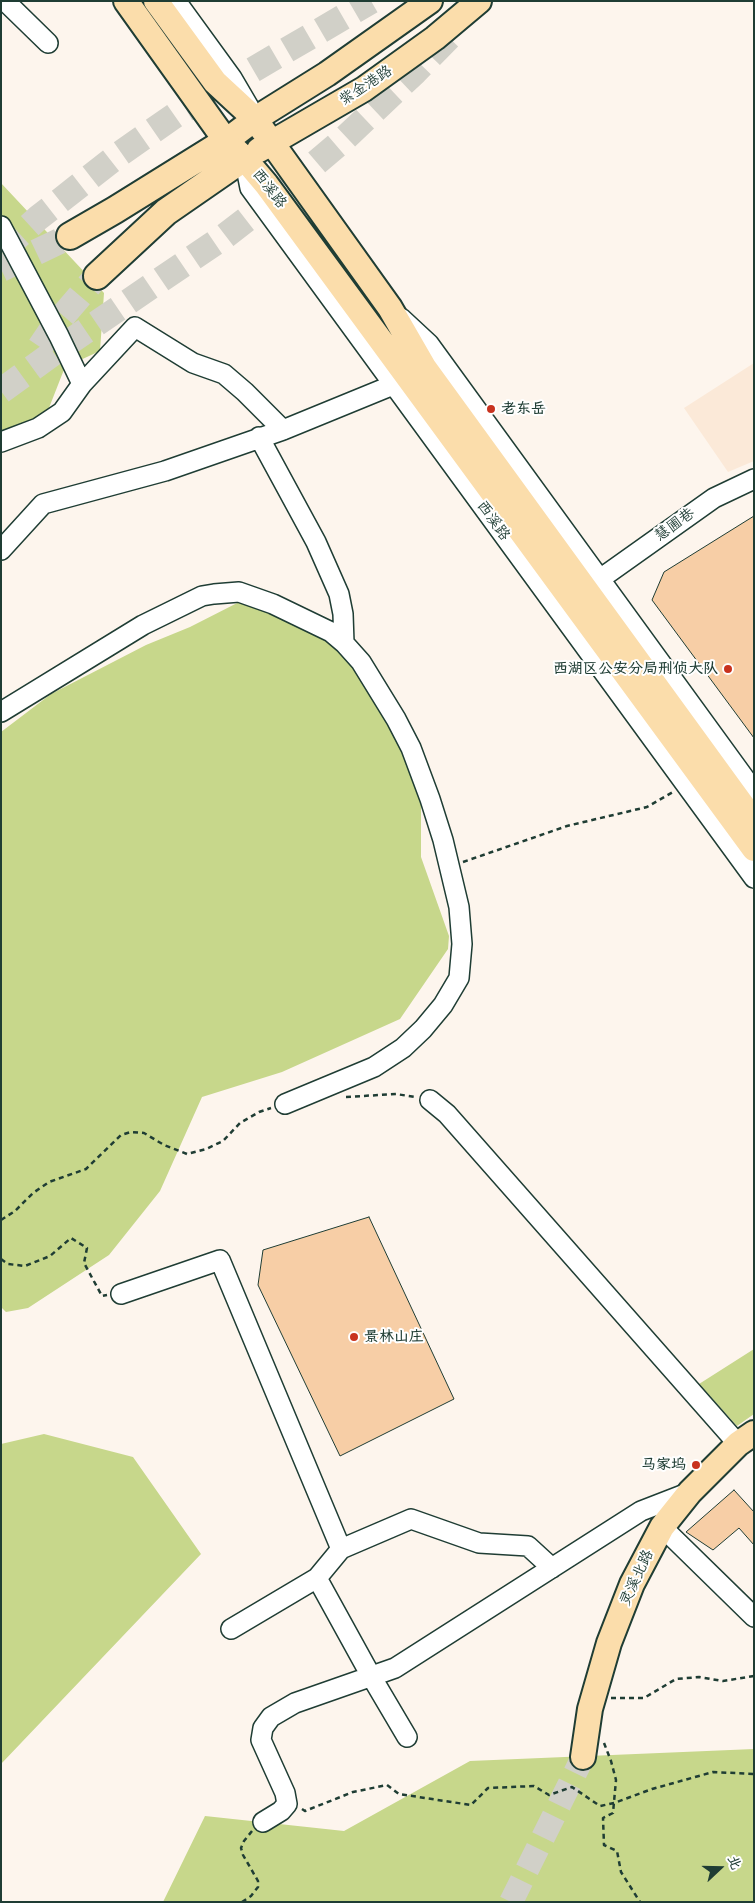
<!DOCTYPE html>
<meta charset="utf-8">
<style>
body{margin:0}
#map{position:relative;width:755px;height:1903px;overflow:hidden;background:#fdf5ed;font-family:"Balsamiq Sans","LXGW WenKai TC",sans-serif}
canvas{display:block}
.frame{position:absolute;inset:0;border:2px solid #1f3d34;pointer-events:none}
.north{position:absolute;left:695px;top:1843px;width:50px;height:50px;-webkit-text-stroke:4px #fff;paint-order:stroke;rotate:69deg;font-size:14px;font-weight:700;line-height:20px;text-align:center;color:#1f3d34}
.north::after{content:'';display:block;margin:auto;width:18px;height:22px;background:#1f3d34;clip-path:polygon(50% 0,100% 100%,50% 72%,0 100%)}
</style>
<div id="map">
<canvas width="755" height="1903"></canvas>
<div class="frame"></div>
<div class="north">北</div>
</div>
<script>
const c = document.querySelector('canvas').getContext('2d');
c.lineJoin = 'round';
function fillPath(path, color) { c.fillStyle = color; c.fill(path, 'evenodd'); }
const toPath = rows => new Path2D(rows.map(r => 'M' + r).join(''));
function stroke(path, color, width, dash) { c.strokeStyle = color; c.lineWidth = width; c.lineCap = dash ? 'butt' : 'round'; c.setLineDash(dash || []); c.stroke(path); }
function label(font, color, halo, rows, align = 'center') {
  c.font = font + ' "Balsamiq Sans","LXGW WenKai TC",sans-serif'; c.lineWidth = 4; c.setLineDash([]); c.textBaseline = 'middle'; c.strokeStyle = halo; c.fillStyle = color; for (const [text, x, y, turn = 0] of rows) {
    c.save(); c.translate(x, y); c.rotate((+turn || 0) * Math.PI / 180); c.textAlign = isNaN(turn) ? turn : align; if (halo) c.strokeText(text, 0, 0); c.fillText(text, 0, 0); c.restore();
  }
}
const built = toPath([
 [754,363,754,461,728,472,684,408]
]);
const green = toPath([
 [1,183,104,293,100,351,65,367,47,413,1,433],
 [247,598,328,638,353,668,394,726,421,789,421,857,449,936,448,949,400,1019,282,1072,202,1097,160,1191,109,1255,28,1308,6,1312,1,1307,1,732,51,694,146,645,190,627],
 [754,1349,754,1414,737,1426,699,1384],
 [44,1434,133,1457,201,1554,1,1764,1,1444],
 [754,1749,754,1902,163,1902,205,1816,344,1831,470,1761]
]);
const building = toPath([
 [754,516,754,738,652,600,664,572,754,516],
 [369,1217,454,1399,340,1456,258,1285,263,1250,369,1217],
 [734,1490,754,1512,754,1545,739,1528,713,1550,686,1532,734,1490]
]);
const majorTunnel = toPath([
 [511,1902,583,1757]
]);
const highwayTunnel = toPath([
 [1,252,38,218,121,153,177,114,371,1],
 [1,269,70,236],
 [40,347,55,325,97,276],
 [1,391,56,351,225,236,287,188,344,139,415,72,457,29]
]);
const path = toPath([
 [463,862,567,826,647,807,673,792],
 [346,1097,396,1094,415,1097],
 [1,1220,15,1211,33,1193,49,1182,86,1169,121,1135,131,1132,144,1133,164,1145,187,1154,206,1149,223,1141,240,1123,259,1112,271,1108],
 [1,1259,8,1264,25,1266,50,1256,71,1238,87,1248,84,1263,102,1296,107,1295],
 [611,1698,644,1698,676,1679,699,1677,723,1681,754,1676],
 [604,1743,611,1761,616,1780,613,1813,603,1818,604,1845,617,1851,621,1872,640,1902],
 [302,1809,305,1811,353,1792,387,1785,399,1794,471,1805,488,1788,534,1786,549,1795,572,1787,600,1806,614,1803,652,1789,713,1772,754,1774],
 [242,1902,251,1896,258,1887,258,1881,243,1855,241,1848,244,1841,252,1831]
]);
const minor = toPath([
 [5,1,48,43],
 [176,1,232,78,249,107],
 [244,158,250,188,754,878],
 [1,226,59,336,82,384],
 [401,318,429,344,754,791],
 [259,437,316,542,339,594,343,614,344,643],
 [1,442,38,428,62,412,82,384,135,327,193,363,224,374,245,392,283,430],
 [1,550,43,504,165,471,283,430,393,385],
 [600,579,714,498,754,479],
 [1,712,143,625,202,596,214,594,239,592,273,604,331,632,344,643,361,662,396,719,411,748,430,799,443,840,459,907,462,944,459,978,443,1005,423,1029,403,1048,374,1067,285,1104],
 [430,1100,447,1114,738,1444],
 [121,1294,220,1260,341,1549,317,1578,371,1676,407,1737],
 [662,1527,754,1617],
 [341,1549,411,1519,479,1543,528,1546,552,1568],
 [231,1629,317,1578],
 [263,1822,281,1811,287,1804,285,1793,261,1740,263,1728,271,1717,295,1703,395,1668,641,1511,690,1492]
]);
const major = toPath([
 [126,1,226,141,244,158,266,184,754,849],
 [156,1,215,82,255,119,272,143,390,308,424,367,754,821],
 [226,141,255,119,327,74,430,1],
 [259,150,364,89,435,38,479,1],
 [583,1757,590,1709,609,1643,632,1584,662,1527,690,1492,738,1444,754,1433]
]);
const highway = toPath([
 [70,236,115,210,226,141],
 [97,276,166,212,244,158]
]);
const markers = [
 [491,409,5,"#c8321e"],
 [728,669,5,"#c8321e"],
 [354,1337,5,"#c8321e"],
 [696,1465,5,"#c8321e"]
];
const streetNames = [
 ["紫金港路",366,86,-33],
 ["西溪路",269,189,52],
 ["西溪路",493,521,54],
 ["慧圃巷",675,525,-36],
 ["灵溪北路",637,1578,-65]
];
const poiNames = [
 ["老东岳",501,409],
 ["西湖区公安分局刑侦大队",718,669,"right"],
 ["景林山庄",364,1337],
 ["马家坞",686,1465,"right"]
];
fillPath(built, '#fbe9d8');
fillPath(green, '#c7d78b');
fillPath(building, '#f7cea6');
stroke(building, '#1f3d34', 1);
stroke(majorTunnel, '#d1d0c8', 24, [24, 12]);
stroke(highwayTunnel, '#d1d0c8', 26, [26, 13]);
stroke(minor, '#1f3d34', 22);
stroke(major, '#1f3d34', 28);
stroke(highway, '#1f3d34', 30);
stroke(path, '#1f3d34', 2.5, [5, 4]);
stroke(minor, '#fff', 19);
stroke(major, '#fbddab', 24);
stroke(highway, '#fbddab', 26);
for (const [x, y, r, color] of markers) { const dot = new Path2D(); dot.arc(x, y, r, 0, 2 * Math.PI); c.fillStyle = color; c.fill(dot); stroke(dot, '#fff', 2); }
label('15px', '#1f3d34', '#fff', streetNames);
label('bold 15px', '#1f3d34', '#fff', poiNames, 'left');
</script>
